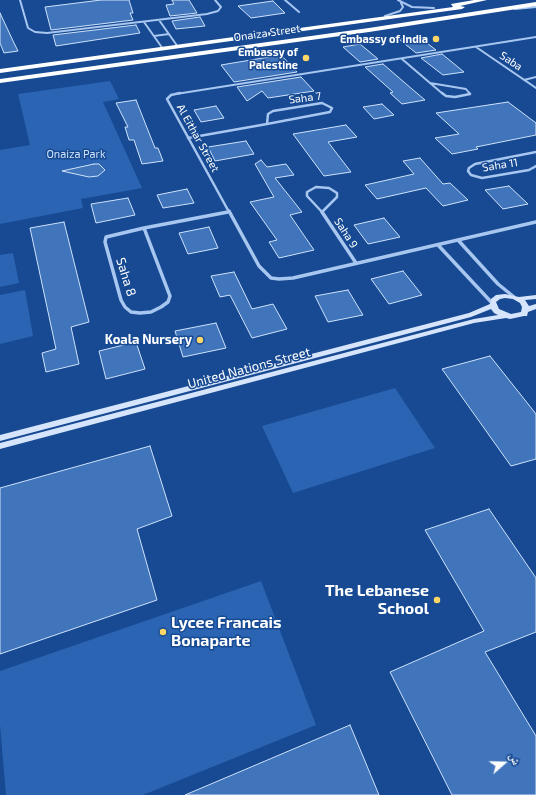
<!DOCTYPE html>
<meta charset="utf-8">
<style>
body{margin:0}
#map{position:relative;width:536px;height:795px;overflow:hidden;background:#174a93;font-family:"Exo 2","Noto Naskh Arabic",sans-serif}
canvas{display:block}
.north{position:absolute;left:484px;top:743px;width:40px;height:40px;-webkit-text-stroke:3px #174a93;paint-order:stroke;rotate:70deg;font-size:11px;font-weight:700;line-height:16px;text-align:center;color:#fff}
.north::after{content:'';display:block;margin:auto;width:14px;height:18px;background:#fff;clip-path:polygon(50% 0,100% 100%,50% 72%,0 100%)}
</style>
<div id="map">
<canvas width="536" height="795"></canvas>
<div class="north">ش</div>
</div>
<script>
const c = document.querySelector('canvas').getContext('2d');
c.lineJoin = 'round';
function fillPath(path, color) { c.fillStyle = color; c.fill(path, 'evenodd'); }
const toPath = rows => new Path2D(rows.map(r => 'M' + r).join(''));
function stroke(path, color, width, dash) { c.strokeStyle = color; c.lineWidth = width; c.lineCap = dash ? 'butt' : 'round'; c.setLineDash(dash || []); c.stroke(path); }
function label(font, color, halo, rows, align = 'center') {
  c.font = font + ' "Exo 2",sans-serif'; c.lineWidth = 3; c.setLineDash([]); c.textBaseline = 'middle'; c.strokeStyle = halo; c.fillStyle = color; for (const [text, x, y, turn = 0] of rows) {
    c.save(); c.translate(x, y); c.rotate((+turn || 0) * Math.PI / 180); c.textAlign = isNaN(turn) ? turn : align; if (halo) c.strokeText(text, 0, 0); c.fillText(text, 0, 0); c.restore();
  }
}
const green = toPath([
 [110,81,119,99,103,102,142,188,81,199,83,208,0,224,0,150,30,145,18,94],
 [13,253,19,283,0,287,0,255],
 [25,290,33,336,0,344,0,295],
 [395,388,435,448,293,493,262,426],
 [261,581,316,725,143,795,6,795,0,725,0,671]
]);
const building = toPath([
 [101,0,129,0,133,13,130,13,133,20,51,30,45,7,101,0],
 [172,0,189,0,197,13,170,16,166,5,174,4,172,0],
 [273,1,285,13,251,18,238,6,273,1],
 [0,13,14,43,18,51,4,53,0,43,0,13],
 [200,17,205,26,176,29,172,21,200,17],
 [136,25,140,33,56,46,53,35,136,25],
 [419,37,436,50,416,53,399,39,419,37],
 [360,44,378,59,360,62,343,47,360,44],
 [442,54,464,72,443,75,421,58,442,54],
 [281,55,297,72,234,82,221,65,281,55],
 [383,64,412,89,425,100,402,104,390,93,393,92,365,67,383,64],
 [301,77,314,91,268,98,262,91,247,101,237,87,301,77],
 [136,100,155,148,158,148,163,161,142,164,134,140,129,140,125,127,128,127,116,103,136,100],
 [508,102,536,123,536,135,476,147,478,149,452,154,435,138,459,134,436,113,508,102],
 [382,104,394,115,374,119,363,107,382,104],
 [216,106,224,118,201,122,194,110,216,106],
 [346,125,357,137,328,142,351,172,324,176,293,134,346,125],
 [246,141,254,154,215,161,208,147,246,141],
 [420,158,443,184,450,183,468,200,443,206,426,188,377,199,365,185,414,174,403,161,420,158],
 [261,160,267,167,286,164,294,175,275,178,302,212,290,215,314,250,279,258,269,242,277,240,250,202,274,197,255,164,261,160],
 [94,164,99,164,105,170,98,176,89,177,62,171,94,164],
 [509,186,528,204,503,209,485,190,509,186],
 [187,189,194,203,163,208,157,195,187,189],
 [128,198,135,215,96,223,91,204,128,198],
 [384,218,400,237,368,244,354,225,384,218],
 [64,222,89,322,71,327,79,364,46,372,42,353,56,349,30,228,64,222],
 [209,227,218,248,188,254,179,233,209,227],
 [403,271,422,295,389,304,371,279,403,271],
 [234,272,252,309,273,304,287,329,252,338,230,295,220,297,211,276,234,272],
 [348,290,363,315,328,322,315,296,348,290],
 [216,323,226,348,183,357,175,331,216,323],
 [136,342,145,369,106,379,99,351,136,342],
 [490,356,536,414,536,459,511,466,442,369,490,356],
 [150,446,172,516,137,529,157,600,0,654,0,488,150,446],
 [489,509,536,578,536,632,485,652,536,736,536,795,452,795,390,672,484,631,425,530,489,509],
 [350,725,379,795,185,795,350,725]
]);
const streetFar2 = toPath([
 [20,0,28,28,35,32,47,33,207,14,218,11,221,7,215,0],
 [285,0,299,12],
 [398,0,412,7,434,8],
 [515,9,536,7],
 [385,16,400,11,403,7,401,3],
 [159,20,178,47],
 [144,22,163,49],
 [154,36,169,34],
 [476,47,536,88],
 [402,59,430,83],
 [524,80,536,77],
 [430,83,466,89,470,94],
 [430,83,443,94],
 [176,94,536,37]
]);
const streetFar1 = toPath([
 [180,93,171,95,167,99,229,212],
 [442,93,446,96,455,97,470,94,469,93],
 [322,103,332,108,330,112,267,124,268,114,273,111,322,103],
 [188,138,267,124],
 [536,152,475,164,469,168,468,171,471,175,482,178,529,170,536,166],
 [316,187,329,188,337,193,337,197,322,212,307,196,307,192,316,187]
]);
const street = toPath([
 [229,211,259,266,271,278,279,279,293,278,536,222],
 [322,212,356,263],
 [144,228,170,296,168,302,161,307,151,312,140,313,131,312,125,307,121,300,105,242,106,237,144,228],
 [144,228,228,212],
 [458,240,498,284,514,297],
 [438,245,493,304]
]);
const secondary = toPath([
 [505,294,519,297,536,295,536,299,525,300,529,306,536,304,536,309,528,312,527,316,524,316,510,319,506,318,474,323,0,449,0,443,474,319,498,315,494,313,491,309,471,317,0,441,0,435,469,313,490,304,491,299,496,295,505,294],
 [505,298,513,299,520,303,522,307,521,312,511,314,499,309,496,302,500,299,505,298]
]);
const highway = toPath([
 [474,0,487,0,460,6,465,7,462,9,0,73,0,69,453,7,451,4,474,0],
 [536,2,536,6,369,32,0,83,0,79,369,28,536,2]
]);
const markers = [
 [436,39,4,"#ffd767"],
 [306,58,4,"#ffd767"],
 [200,340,4,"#ffd767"],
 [437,600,4,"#ffd767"],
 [163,632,4,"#ffd767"]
];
const farStreetnames = [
 ["Onaiza Street",267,33,-8],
 ["Saba",511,61,34],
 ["Saha 7",305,98,-7],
 ["Al Eithar Street",198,138,61],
 ["Saha 11",500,165,-9],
 ["Saha 9",346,233,57]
];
const farPoinames = [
 ["Embassy of India",428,39],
 ["Embassy of",298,52],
 ["Palestine",298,65]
];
const farParknames = [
 ["Onaiza Park",76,154]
];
const streetNames = [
 ["Saha 8",126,277,73],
 ["United Nations Street",249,368,-15]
];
const poiNames = [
 ["Koala Nursery",192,340]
];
const nearPoinames = [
 ["The Lebanese",429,591],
 ["School",429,609],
 ["Lycee Francais",171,623,"left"],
 ["Bonaparte",171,641,"left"]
];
fillPath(green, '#2a64b2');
fillPath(building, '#4074bb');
stroke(building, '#cee2fb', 1);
stroke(streetFar2, '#a7c6f0', 2);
stroke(streetFar1, '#a7c6f0', 2.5);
stroke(street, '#a7c6f0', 3.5);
fillPath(secondary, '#d6e5fb');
fillPath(highway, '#fff');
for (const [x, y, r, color] of markers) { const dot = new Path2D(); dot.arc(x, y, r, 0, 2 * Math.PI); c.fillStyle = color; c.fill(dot); stroke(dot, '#174a93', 1.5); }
label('11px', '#fff', '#174a93', farStreetnames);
label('bold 11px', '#fff', '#174a93', farPoinames, 'right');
label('11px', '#cee2fb', '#174a93', farParknames);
label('13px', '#fff', '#174a93', streetNames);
label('bold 13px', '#fff', '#174a93', poiNames, 'right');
label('bold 16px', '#fff', '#174a93', nearPoinames, 'right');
</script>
